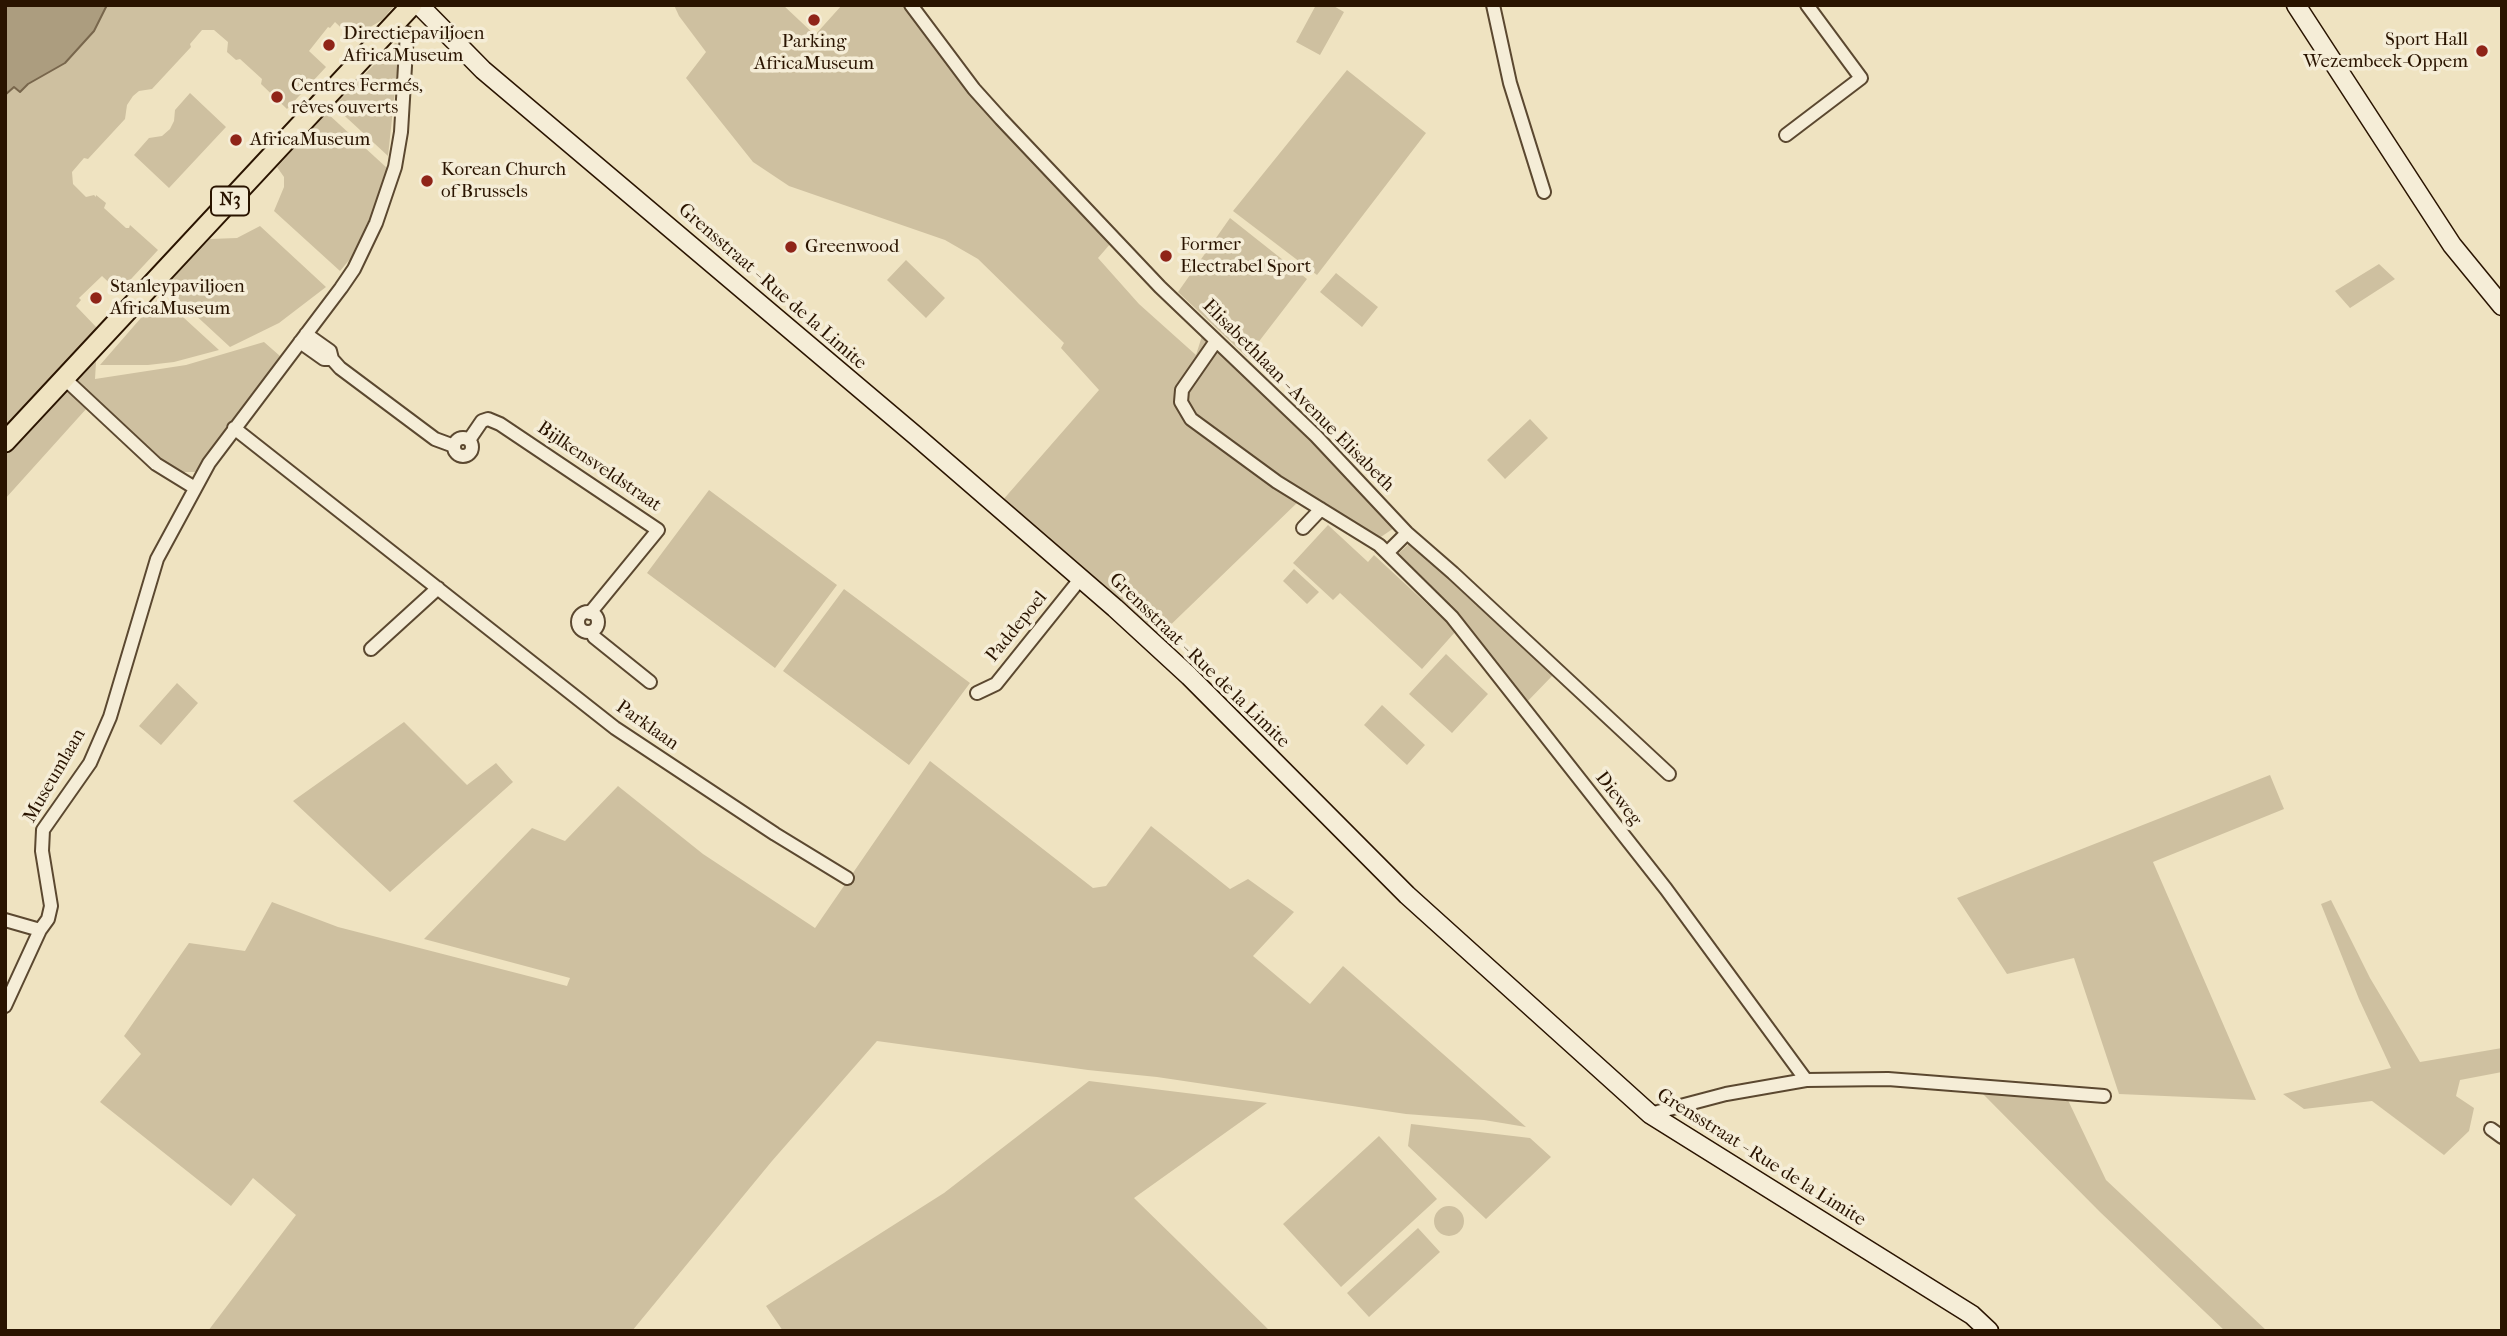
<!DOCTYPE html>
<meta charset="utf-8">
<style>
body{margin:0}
#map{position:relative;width:2507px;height:1336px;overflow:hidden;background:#efe3c1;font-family:"IM FELL French Canon",serif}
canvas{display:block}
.frame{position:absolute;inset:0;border:7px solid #2a1400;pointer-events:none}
</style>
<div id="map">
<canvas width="2507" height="1336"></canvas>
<div class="frame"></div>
</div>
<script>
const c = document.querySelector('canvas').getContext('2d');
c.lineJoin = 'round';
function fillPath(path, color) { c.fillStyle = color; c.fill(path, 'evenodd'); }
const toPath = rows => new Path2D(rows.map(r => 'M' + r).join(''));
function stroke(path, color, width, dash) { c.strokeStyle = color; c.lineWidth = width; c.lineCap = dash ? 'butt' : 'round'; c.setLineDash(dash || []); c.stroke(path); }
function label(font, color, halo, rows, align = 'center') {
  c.font = font + ' "IM FELL French Canon",serif'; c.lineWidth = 7; c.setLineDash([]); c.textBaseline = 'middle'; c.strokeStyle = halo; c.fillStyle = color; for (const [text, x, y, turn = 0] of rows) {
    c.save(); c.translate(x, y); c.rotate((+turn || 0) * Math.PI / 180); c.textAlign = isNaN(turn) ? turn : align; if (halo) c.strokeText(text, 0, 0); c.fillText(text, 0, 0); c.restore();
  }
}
const green = toPath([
 [5,5,395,5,382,20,352,38,335,22,330,28,328,27,309,51,326,67,287,109,261,84,262,79,240,59,236,60,227,52,228,42,214,30,202,30,190,44,191,47,152,89,139,91,133,96,127,105,125,119,88,159,84,158,72,172,73,184,86,197,94,195,96,197,96,195,106,203,104,208,126,228,129,228,130,225,158,250,119,292,102,276,79,298,81,300,76,306,98,329,95,379,186,365,264,342,280,356,202,467,195,472,183,472,160,458,96,398,5,499],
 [674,5,783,5,815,35,842,5,904,5,1046,177,1111,243,1098,258,1139,304,1196,355,1202,336,1312,441,1394,528,1372,543,1299,501,1158,637,1002,501,1099,390,1061,348,1064,343,978,259,945,240,789,186,753,162,686,78,706,52,679,16],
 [1316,5,1332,5,1344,12,1320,55,1296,42],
 [395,43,400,44,388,156,334,106],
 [1347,70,1426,133,1317,275,1233,211],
 [190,93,226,127,169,188,134,155,149,138,162,136,170,129,174,121,175,110],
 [327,113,387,168,375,207,350,259,340,271,274,211,284,187,284,177,277,167],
 [1230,218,1307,279,1247,357,1178,292],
 [260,226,326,287,279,323,230,347,165,287,210,239,237,238],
 [906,260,945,298,926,318,887,280],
 [2379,264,2395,279,2350,308,2335,291],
 [1336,273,1378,307,1362,327,1320,292],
 [160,296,219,350,174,362,148,365,100,365],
 [1530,419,1548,438,1505,479,1487,460],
 [709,490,837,585,775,668,647,573],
 [1328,525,1368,562,1374,555,1456,631,1422,669,1340,593,1333,600,1293,563],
 [1411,542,1464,594,1555,673,1523,706,1452,608,1398,554],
 [1294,569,1319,592,1307,604,1283,581],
 [844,589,970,683,909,765,783,671],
 [1446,654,1488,694,1452,733,1409,694],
 [177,683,198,703,161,745,139,726],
 [1382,705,1425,745,1407,765,1364,725],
 [404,722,467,785,496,763,513,782,390,892,293,801],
 [930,761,1093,888,1106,886,1151,826,1230,889,1248,879,1294,912,1253,956,1310,1004,1343,966,1526,1127,1484,1120,1406,1114,1157,1077,1088,1070,877,1041,772,1161,632,1331,208,1331,296,1215,253,1178,231,1206,100,1102,141,1054,124,1036,189,943,245,951,272,902,338,927,567,986,570,978,424,939,532,828,565,841,618,786,703,854,815,928],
 [2270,775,2284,809,2153,862,2256,1100,2119,1094,2074,958,2007,974,1957,898],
 [2331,900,2370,978,2420,1062,2502,1048,2502,1072,2460,1080,2456,1096,2474,1108,2469,1131,2444,1155,2372,1101,2304,1109,2283,1094,2391,1068,2359,999,2321,904],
 [1089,1081,1267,1103,1134,1198,1270,1331,783,1331,766,1306,944,1193],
 [1981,1092,2066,1096,2106,1180,2267,1331,2225,1331,2100,1212],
 [1411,1124,1530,1138,1551,1157,1486,1219,1408,1146],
 [1379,1136,1437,1199,1341,1287,1283,1224],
 '1434 1221a15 15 0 1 1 30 0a15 15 0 1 1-30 0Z',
 [1418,1228,1440,1252,1369,1317,1347,1293]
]);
const water = toPath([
 [5,5,107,5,94,31,65,63,28,84,20,92,14,87,5,95,5,5]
]);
const street = toPath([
 [911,5,974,89,1001,119,1160,287,1316,436,1407,533,1453,573,1669,774],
 [1493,5,1510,83,1544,192],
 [1786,135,1861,78,1807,5],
 [306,334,330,351,332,359,340,368,435,439,454,446],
 [1216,341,1182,390,1181,402,1191,419,1277,482,1379,545,1452,617,1666,889,1806,1080],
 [300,342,324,359,332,359],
 [65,379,156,464,195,488],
 [234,428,615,728,775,834,847,878],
 '454 447a9 9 0 1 1 18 0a9 9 0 1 1-18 0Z',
 [469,440,482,421,488,419,500,424,658,530,590,613],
 [1303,528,1321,509],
 [1388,552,1407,533],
 '578 622a10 10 0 1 1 20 0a10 10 0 1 1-20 0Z',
 [592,632,594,637,650,682],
 [371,649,438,588],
 [977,693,996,684,1081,578],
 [5,920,40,930],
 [5,1006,40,930,48,919,51,906,42,851,43,830,90,763,110,717,157,559,209,463,341,288,354,269,376,223,395,167,401,132,407,33],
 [1650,1114,1726,1094,1806,1080,1888,1079,2104,1096],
 [2491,1129,2502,1137]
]);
const secondary = toPath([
 [419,5,483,70,916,436,1115,608,1189,676,1407,895,1650,1114,1972,1315,1989,1331],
 [2296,5,2452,245,2502,306]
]);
const primary = toPath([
 [5,442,412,5]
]);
const markers = [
 [814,20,7,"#8f2418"],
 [329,45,7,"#8f2418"],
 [2482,51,7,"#8f2418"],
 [277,97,7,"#8f2418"],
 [236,140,7,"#8f2418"],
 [427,181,7,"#8f2418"],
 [791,247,7,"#8f2418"],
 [1166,256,7,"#8f2418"],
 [96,298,7,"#8f2418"]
];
const shields = [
 [230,201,38]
];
const shieldNames = [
 ["N3",230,201]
];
const poiNames = [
 ["Directiepaviljoen",343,34],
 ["AfricaMuseum",343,56],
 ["Sport Hall",2468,40,"right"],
 ["Wezembeek-Oppem",2468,62,"right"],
 ["Parking",814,42,"center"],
 ["AfricaMuseum",814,64,"center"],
 ["Centres Fermés,",291,86],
 ["rêves ouverts",291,108],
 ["AfricaMuseum",250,140],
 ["Korean Church",441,170],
 ["of Brussels",441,192],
 ["Former",1180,245],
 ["Electrabel Sport",1180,267],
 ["Greenwood",805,247],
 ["Stanleypaviljoen",110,287],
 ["AfricaMuseum",110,309]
];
const streetNames = [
 ["Grensstraat - Rue de la Limite",772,287,41],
 ["Elisabethlaan - Avenue Elisabeth",1298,396,45],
 ["Bijlkensveldstraat",599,467,34],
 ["Paddepoel",1017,627,-51],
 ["Grensstraat - Rue de la Limite",1199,661,44],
 ["Parklaan",647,726,35],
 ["Museumlaan",55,776,-60],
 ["Dieweg",1618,799,52],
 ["Grensstraat - Rue de la Limite",1761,1158,32]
];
fillPath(green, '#cec0a0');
fillPath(water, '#ac9d7f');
stroke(water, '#78664c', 2);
stroke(street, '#5b4830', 16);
stroke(secondary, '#2a1400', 21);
stroke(primary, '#2a1400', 23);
stroke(street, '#f5edd7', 12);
stroke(secondary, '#f5edd7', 18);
stroke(primary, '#efe3c1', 19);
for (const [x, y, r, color] of markers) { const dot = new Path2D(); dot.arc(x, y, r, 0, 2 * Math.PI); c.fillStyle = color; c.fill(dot); stroke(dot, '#f5edd7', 2.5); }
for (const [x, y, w] of shields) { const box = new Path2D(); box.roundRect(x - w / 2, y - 14.5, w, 29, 5); c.fillStyle = '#f5edd7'; c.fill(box); stroke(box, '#2a1400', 2); }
label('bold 18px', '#2a1400', null, shieldNames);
label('19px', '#2a1400', '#f5edd7', poiNames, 'left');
label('19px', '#2a1400', '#f5edd7', streetNames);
</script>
